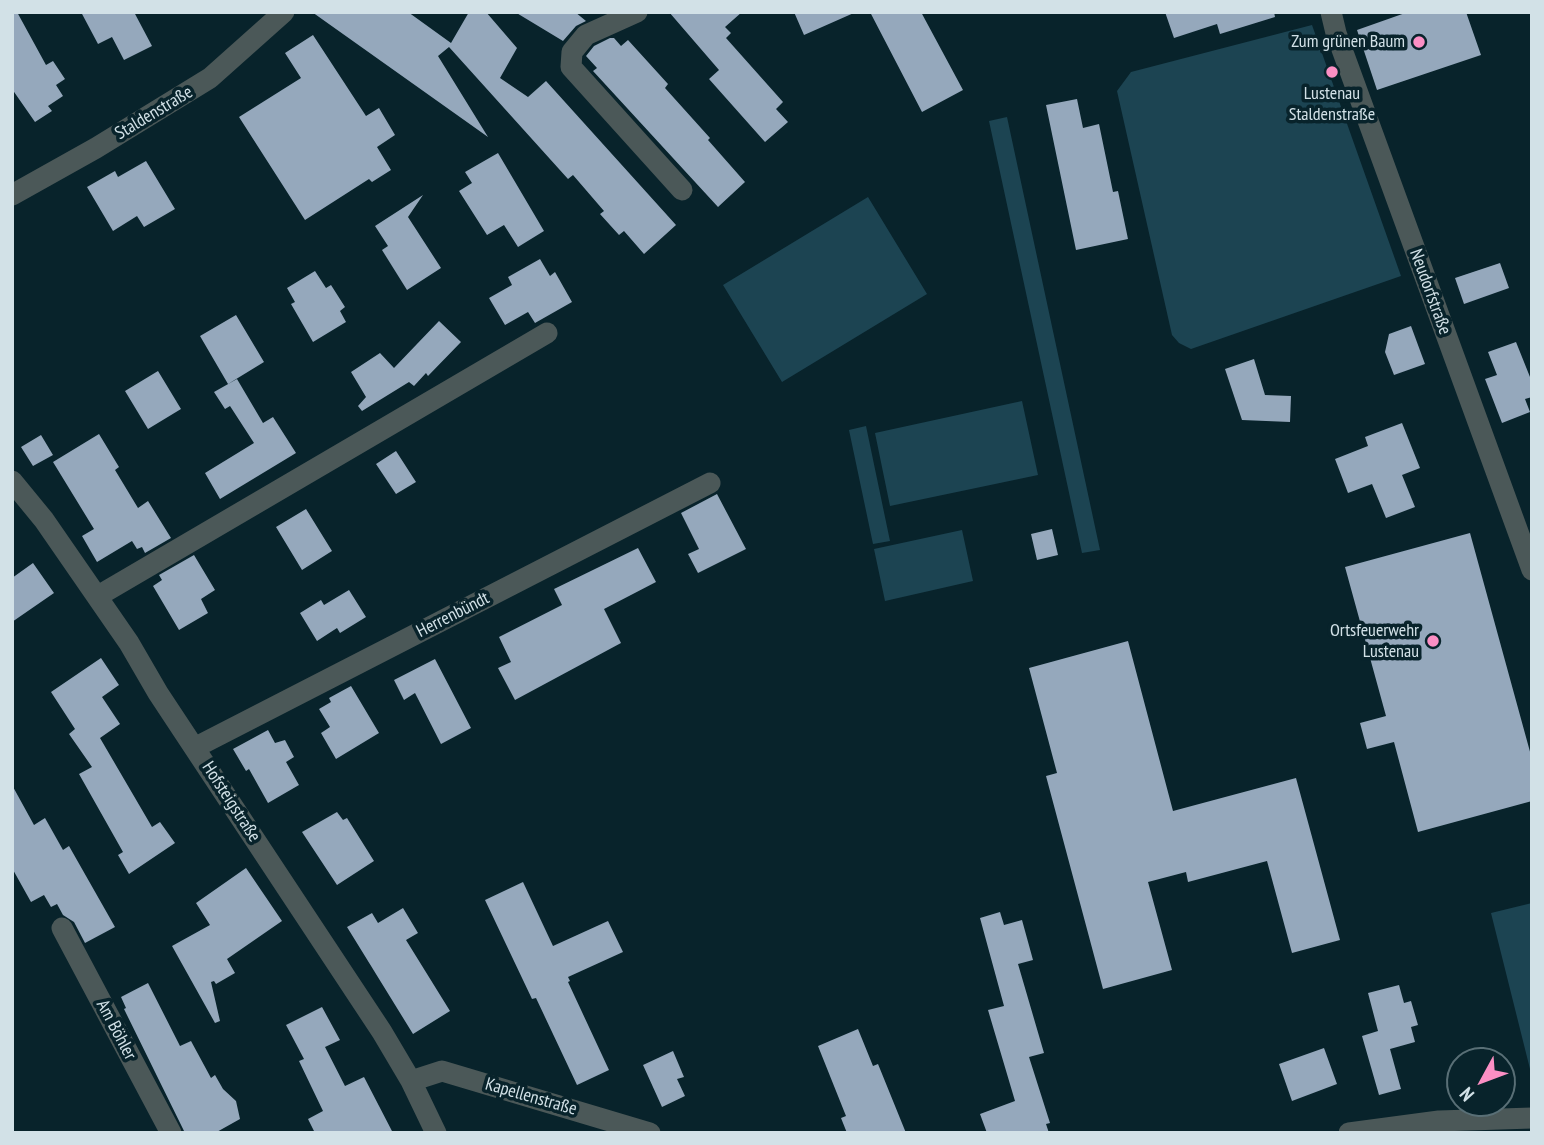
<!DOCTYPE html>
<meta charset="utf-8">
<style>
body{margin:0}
#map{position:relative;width:1544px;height:1145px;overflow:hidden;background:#08232b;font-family:"PT Sans Narrow",sans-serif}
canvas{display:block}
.frame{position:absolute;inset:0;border:14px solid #d2e1e7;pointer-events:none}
.north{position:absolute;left:1446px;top:1047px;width:70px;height:70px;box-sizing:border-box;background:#08232b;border:2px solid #596f76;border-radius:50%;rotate:229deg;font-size:19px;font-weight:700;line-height:28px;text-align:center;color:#d2e1e7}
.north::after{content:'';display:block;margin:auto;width:24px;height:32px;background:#fb8fc4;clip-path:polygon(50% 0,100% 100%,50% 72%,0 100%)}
</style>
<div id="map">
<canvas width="1544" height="1145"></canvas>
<div class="frame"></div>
<div class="north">N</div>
</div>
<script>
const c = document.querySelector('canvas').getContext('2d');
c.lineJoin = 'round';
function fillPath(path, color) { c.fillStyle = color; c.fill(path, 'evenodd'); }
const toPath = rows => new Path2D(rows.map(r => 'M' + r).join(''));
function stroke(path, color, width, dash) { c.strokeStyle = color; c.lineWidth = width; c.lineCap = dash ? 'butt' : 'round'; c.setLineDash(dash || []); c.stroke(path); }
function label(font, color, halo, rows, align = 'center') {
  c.font = font + ' "PT Sans Narrow",sans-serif'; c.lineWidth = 7; c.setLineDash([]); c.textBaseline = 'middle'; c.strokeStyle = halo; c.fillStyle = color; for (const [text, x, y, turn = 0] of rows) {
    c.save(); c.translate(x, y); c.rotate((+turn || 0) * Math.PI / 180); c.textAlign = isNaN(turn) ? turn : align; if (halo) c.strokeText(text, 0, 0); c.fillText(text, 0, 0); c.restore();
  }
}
const green = toPath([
 [1312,25,1401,276,1191,349,1179,343,1172,335,1117,91,1131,72],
 [1007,117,1100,550,1082,553,989,121],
 [868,197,927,294,782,382,723,285],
 [1022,401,1038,475,890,506,875,433],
 [866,426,890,541,873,544,849,430],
 [962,530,973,581,885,601,874,549],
 [1532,903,1532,1077,1491,913]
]);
const building = toPath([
 [12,12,17,12,46,65,53,61,65,79,56,85,63,96,48,106,52,111,35,122,12,89],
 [81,12,134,12,152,46,124,60,112,37,98,44],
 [312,12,408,12,451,43,469,12,486,12,517,48,500,78,528,97,546,81,676,225,644,254,624,231,619,235,600,214,604,211,573,175,568,179,449,47,438,56,488,137],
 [515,12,575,12,586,21,576,26,563,41],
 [669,12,742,12,725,27,731,33,726,38,783,102,776,109,788,122,765,142,709,79,719,70],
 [794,12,856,12,804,35],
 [870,12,921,12,963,90,922,112],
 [1165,12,1274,12,1275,17,1220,34,1217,24,1174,38],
 [1408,12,1466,12,1481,55,1377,90,1357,30],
 [313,35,366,116,379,108,395,135,377,147,391,170,372,182,369,179,305,220,239,117,301,78,285,53],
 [610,38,614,38,621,46,628,40,668,84,665,88,710,138,708,140,745,182,718,207,593,71,597,68,586,56,594,46],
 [1077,99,1083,128,1099,124,1113,192,1118,191,1128,239,1076,250,1046,105],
 [498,153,544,231,518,247,504,225,487,235,459,191,472,183,465,172],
 [146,161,175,209,144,227,137,216,113,231,87,187,115,171,118,177],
 [423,195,408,217,441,268,407,290,382,250,388,246,375,226],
 [540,259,550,276,555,272,572,302,535,323,528,312,505,325,489,298,512,285,508,277],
 [1500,263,1509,288,1464,304,1455,278],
 [315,271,326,288,331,285,345,307,340,311,346,322,313,342,291,304,295,302,287,288],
 [236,315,264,362,228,384,200,336],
 [439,321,461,342,428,376,426,373,414,386,409,382,362,411,358,406,366,397,351,372,380,353,394,368],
 [1411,326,1425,364,1394,375,1385,352,1389,334],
 [1516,342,1532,382,1532,397,1525,399,1530,412,1502,423,1485,379,1497,375,1488,352],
 [1254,359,1265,395,1291,396,1290,422,1242,420,1225,369],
 [158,371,181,409,148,429,125,391],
 [237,379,263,423,273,417,296,453,220,499,205,473,254,443,230,406,225,409,214,392],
 [1402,423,1420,468,1402,475,1415,507,1386,518,1372,484,1348,493,1335,459,1368,446,1365,437],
 [99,434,119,467,115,470,138,508,148,501,171,538,145,553,142,547,137,549,132,541,97,562,82,536,94,529,53,462],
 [41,435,53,455,33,466,21,447],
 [396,451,416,482,396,494,376,464],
 [717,494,746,549,698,573,688,554,699,549,681,513],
 [306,509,332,551,302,570,276,527],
 [1052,529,1058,555,1037,560,1031,534],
 [1470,533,1532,759,1532,801,1418,832,1394,742,1367,749,1360,723,1386,716,1345,567],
 [638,548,656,582,604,609,621,643,515,700,498,668,511,662,499,637,562,605,554,589],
 [194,555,215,590,201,599,208,613,179,630,153,586,162,580,159,575],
 [33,563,54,593,12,622,12,578],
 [349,590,366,617,340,633,337,628,317,641,300,613,321,600,324,605],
 [1128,641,1173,811,1296,778,1340,940,1292,953,1267,861,1188,882,1186,872,1148,882,1172,970,1103,989,1046,776,1057,773,1029,668],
 [101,658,119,685,102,697,120,724,100,738,152,827,160,822,175,843,129,874,118,855,123,852,79,774,92,767,69,734,75,729,51,692],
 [435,659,471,728,441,744,415,693,404,700,394,680],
 [351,686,379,733,336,759,321,733,330,727,319,709,331,702,329,698],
 [268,730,275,743,285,740,294,757,286,762,299,785,268,803,249,769,246,771,233,749],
 [12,785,34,825,45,818,63,850,69,846,115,927,85,943,74,922,63,915,57,904,51,907,44,895,31,902,12,868],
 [337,812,343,820,347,818,374,861,337,885,302,832],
 [246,868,282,921,227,959,235,973,216,984,214,981,211,982,220,1021,215,1023,172,946,210,925,196,903],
 [523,882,553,946,608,921,623,952,568,977,570,981,568,982,609,1070,577,1085,536,998,532,999,485,900],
 [403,908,418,933,406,940,450,1011,413,1034,347,927,372,913,378,923],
 [1000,912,1004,925,1022,920,1033,960,1018,964,1044,1053,1029,1057,1050,1123,1046,1124,1049,1133,987,1133,980,1114,1015,1101,988,1010,1004,1006,980,918],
 [148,983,180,1046,191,1041,211,1078,215,1075,223,1089,236,1101,240,1119,215,1133,185,1133,124,1009,126,1008,121,997],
 [1399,985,1404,1003,1411,1001,1418,1025,1411,1027,1415,1042,1390,1049,1401,1089,1379,1095,1362,1036,1378,1031,1368,993],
 [322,1007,340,1040,325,1047,345,1086,364,1077,393,1133,315,1133,308,1119,323,1111,299,1061,304,1059,286,1025],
 [858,1029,873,1066,878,1064,906,1133,847,1133,841,1118,846,1116,818,1046],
 [1324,1048,1337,1084,1292,1101,1279,1064],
 [673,1051,684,1077,677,1079,685,1096,662,1107,643,1065]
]);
const street = toPath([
 [637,12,586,35,572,52,571,67,682,190],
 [1331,12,1336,33,1532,570],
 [12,195,96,148,210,78,284,12],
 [12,481,44,520,129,643,158,693,382,1032,411,1081,436,1133],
 [98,596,547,333],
 [196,747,710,483],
 [62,928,171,1133],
 [411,1081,442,1071,650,1133],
 [1349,1133,1439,1121,1532,1118]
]);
const markers = [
 [1419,42,7,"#fb8fc4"],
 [1332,72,7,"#fb8fc4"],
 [1433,641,7,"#fb8fc4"]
];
const poiNames = [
 ["Zum grünen Baum",1405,42],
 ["Lustenau",1332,94,"center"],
 ["Staldenstraße",1332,115,"center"],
 ["Ortsfeuerwehr",1419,631],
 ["Lustenau",1419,652]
];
const streetNames = [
 ["Staldenstraße",154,113,-31],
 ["Neudorfstraße",1430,292,70],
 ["Herrenbündt",453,615,-27],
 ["Hofsteigstraße",231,802,57],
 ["Am Böhler",116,1030,62],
 ["Kapellenstraße",531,1097,16]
];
fillPath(green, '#1c4452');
fillPath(building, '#95a8bc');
stroke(street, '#4b5858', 21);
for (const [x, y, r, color] of markers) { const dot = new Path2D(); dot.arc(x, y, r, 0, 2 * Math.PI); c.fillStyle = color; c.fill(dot); stroke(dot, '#08232b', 2.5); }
label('18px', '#d2e1e7', '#08232b', poiNames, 'right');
label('18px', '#d2e1e7', '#08232b', streetNames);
</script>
